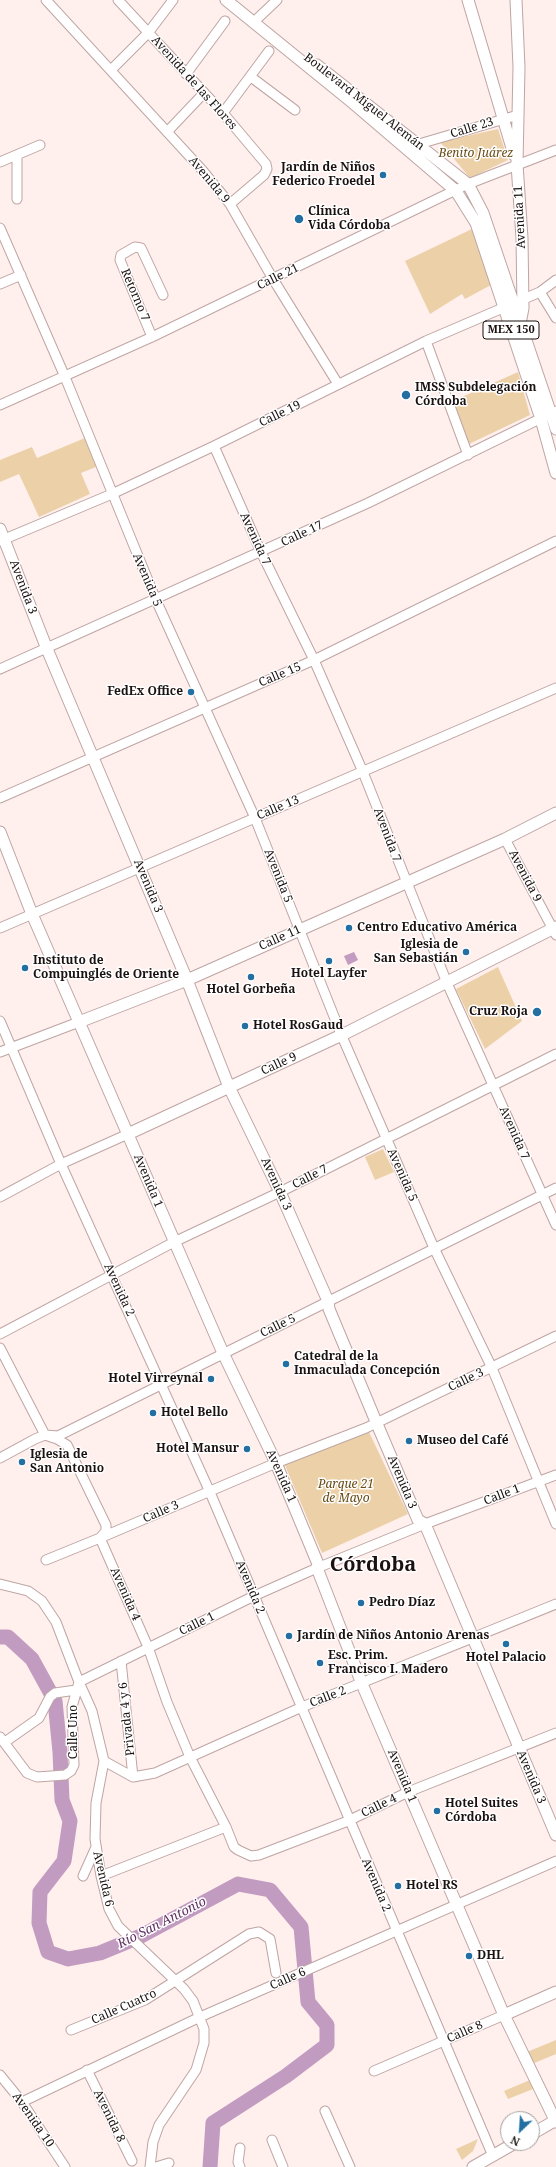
<!DOCTYPE html>
<meta charset="utf-8">
<style>
body{margin:0}
#map{position:relative;width:556px;height:2167px;overflow:hidden;background:#ffefed;font-family:"Noto Serif",serif}
canvas{display:block}
.north{position:absolute;left:500px;top:2111px;width:40px;height:40px;box-sizing:border-box;background:#fff;border:1px solid #a3a09f;border-radius:50%;rotate:205deg;font-size:11px;font-weight:700;line-height:16px;text-align:center;color:#1a1110}
.north::after{content:'';display:block;margin:auto;width:14px;height:18px;background:#236fa2;clip-path:polygon(50% 0,100% 100%,50% 72%,0 100%)}
</style>
<div id="map">
<canvas width="556" height="2167"></canvas>
<div class="north">N</div>
</div>
<script>
const c = document.querySelector('canvas').getContext('2d');
c.lineJoin = 'round';
function fillPath(path, color) { c.fillStyle = color; c.fill(path, 'evenodd'); }
const toPath = rows => new Path2D(rows.map(r => 'M' + r).join(''));
function stroke(path, color, width, dash) { c.strokeStyle = color; c.lineWidth = width; c.lineCap = dash ? 'butt' : 'round'; c.setLineDash(dash || []); c.stroke(path); }
function label(font, color, halo, rows, align = 'center') {
  c.font = font + ' "Noto Serif",serif'; c.lineWidth = 3; c.setLineDash([]); c.textBaseline = 'middle'; c.strokeStyle = halo; c.fillStyle = color; for (const [text, x, y, turn = 0] of rows) {
    c.save(); c.translate(x, y); c.rotate((+turn || 0) * Math.PI / 180); c.textAlign = isNaN(turn) ? turn : align; if (halo) c.strokeText(text, 0, 0); c.fillText(text, 0, 0); c.restore();
  }
}
const green = toPath([
 [498,129,508,160,470,178,440,142],
 [472,229,491,285,465,299,462,294,430,314,405,261],
 [518,372,530,415,469,444,453,401],
 [85,438,96,467,81,473,90,494,39,517,19,474,0,482,0,460,32,447,37,458],
 [498,967,522,1021,485,1049,456,989],
 [383,1149,394,1172,375,1180,365,1157],
 [368,1430,408,1514,322,1553,284,1463],
 [556,2040,556,2054,532,2064,527,2052],
 [530,2080,533,2089,508,2099,504,2091],
 [478,2139,473,2151,462,2160,456,2149]
]);
const water = toPath([
 [354,952,358,960,348,965,344,956]
]);
const river = toPath([
 [0,1637,8,1637,32,1659,55,1701,60,1752,62,1800,70,1821,64,1861,40,1892,39,1923,48,1952,68,1959,100,1953,141,1936,238,1884,270,1890,301,1927,308,2002,327,2025,327,2045,286,2076,213,2123,210,2167]
]);
const minor = toPath([
 [46,0,203,171,230,204,273,279,338,384],
 [118,0,223,113,266,164,267,169,264,175,230,204],
 [258,18,277,0],
 [111,70,148,33,173,0],
 [186,74,225,21],
 [251,77,295,110],
 [223,113,269,51],
 [167,132,204,93],
 [419,144,518,115],
 [17,155,17,199],
 [0,162,40,145],
 [0,228,65,377,156,600,255,818,341,1034,434,1248,492,1368,556,1524],
 [0,284,21,275],
 [540,292,556,318],
 [152,337,120,260,121,255,135,247,141,248,163,295],
 [426,341,468,455],
 [0,405,152,337,468,184,556,150],
 [214,446,261,552,314,660,363,772,447,983,556,1225],
 [0,541,112,494,214,446,426,341,540,292,556,280],
 [0,669,368,503,556,411],
 [0,798,314,660,556,541],
 [505,839,556,935],
 [0,928,556,688],
 [0,1021,61,1164,209,1490,493,2156],
 [0,1052,79,1022],
 [0,1197,61,1164,128,1134],
 [0,1334,174,1242,280,1192,556,1054],
 [0,1348,45,1435,57,1439,67,1445,106,1525,106,1531,100,1538,148,1647,167,1702,190,1757,226,1827,234,1847,238,1850,251,1856,259,1855,348,1821,408,1792,556,1733],
 [0,1458,35,1439,45,1435,58,1436,556,1188],
 [46,1560,100,1538,276,1463,366,1428,556,1336],
 [0,1584,28,1591,42,1601,56,1622,79,1682,92,1711,104,1761,96,1803,95,1839,101,1876,109,1909,118,1926,184,1989,193,2001,204,2029,204,2043,196,2070,159,2125,153,2142,150,2167],
 [121,1661,133,1777],
 [0,1737,27,1773,37,1777,65,1775,71,1771,74,1765,72,1707,79,1682,254,1596,317,1568,425,1524,556,1475],
 [5,1742,39,1718,50,1697,55,1693,76,1690],
 [104,1761,133,1777,155,1773,302,1707,556,1604],
 [83,1876,96,1847],
 [101,1876,226,1827],
 [71,2030,145,2000,249,1934,259,1932,270,1939,276,1973],
 [87,2070,132,2161],
 [374,2071,504,2015],
 [0,2075,22,2102,65,2167],
 [22,2102,200,2017,556,1861],
 [325,2111,350,2167],
 [272,2140,283,2167],
 [156,2167,169,2163],
 [240,2167,238,2162,240,2148]
]);
const major = toPath([
 [226,0,353,103,456,191,476,223,541,419,556,473],
 [468,0,514,155],
 [516,0,519,67,517,164,522,238,523,308,520,324],
 [317,65,468,184,483,213,556,429],
 [0,529,47,649,187,980,229,1087,280,1192,328,1301,329,1309,377,1424,418,1520,425,1524,556,1835],
 [0,832,32,914,223,1353,276,1463,318,1564,317,1568,362,1684,504,2015,556,2122],
 [79,1022,187,980,505,839,556,813],
 [128,1134,346,1033,556,927],
 [504,2015,556,1992],
 [532,2134,556,2120],
 [473,2167,515,2143]
]);
const markers = [
 [383,175,4,"#236fa2"],
 [299,219,5,"#236fa2"],
 [406,395,5,"#236fa2"],
 [191,692,4,"#236fa2"],
 [349,928,4,"#236fa2"],
 [466,952,4,"#236fa2"],
 [329,961,4,"#236fa2"],
 [25,968,4,"#236fa2"],
 [251,977,4,"#236fa2"],
 [537,1012,5,"#236fa2"],
 [245,1026,4,"#236fa2"],
 [286,1364,4,"#236fa2"],
 [211,1379,4,"#236fa2"],
 [153,1413,4,"#236fa2"],
 [409,1441,4,"#236fa2"],
 [247,1449,4,"#236fa2"],
 [22,1462,4,"#236fa2"],
 [361,1603,4,"#236fa2"],
 [289,1636,4,"#236fa2"],
 [506,1644,4,"#236fa2"],
 [320,1663,4,"#236fa2"],
 [437,1811,4,"#236fa2"],
 [398,1886,4,"#236fa2"],
 [469,1956,4,"#236fa2"]
];
const shields = [
 [511,330,56]
];
const shieldNames = [
 ["MEX 150",511,330]
];
const streetNames = [
 ["Avenida de las Flores",194,83,48],
 ["Boulevard Miguel Alemán",364,102,38],
 ["Calle 23",472,128,-17],
 ["Avenida 9",209,180,50],
 ["Avenida 11",520,217,-93],
 ["Calle 21",278,277,-26],
 ["Retorno 7",135,295,67],
 ["Calle 19",280,414,-26],
 ["Calle 17",302,534,-25],
 ["Avenida 7",255,539,65],
 ["Avenida 5",147,580,67],
 ["Avenida 3",23,587,69],
 ["Calle 15",280,675,-23],
 ["Calle 13",278,808,-23],
 ["Avenida 7",387,835,69],
 ["Avenida 5",278,876,68],
 ["Avenida 9",525,876,62],
 ["Avenida 3",148,886,67],
 ["Calle 11",280,938,-24],
 ["Calle 9",279,1064,-25],
 ["Avenida 7",514,1133,66],
 ["Avenida 5",402,1175,66],
 ["Calle 7",310,1177,-27],
 ["Avenida 1",148,1181,67],
 ["Avenida 3",276,1184,65],
 ["Avenida 2",119,1290,65],
 ["Calle 5",278,1326,-26],
 ["Calle 3",466,1380,-26],
 ["Avenida 1",281,1476,66],
 ["Avenida 3",402,1482,67],
 ["Calle 1",502,1495,-21],
 ["Calle 3",161,1512,-24],
 ["Avenida 2",250,1587,67],
 ["Avenida 4",125,1594,66],
 ["Calle 1",197,1624,-26],
 ["Calle 2",328,1697,-21],
 ["Privada 4 y 6",127,1719,-96],
 ["Calle Uno",74,1732,-90],
 ["Avenida 1",402,1776,67],
 ["Avenida 3",531,1777,67],
 ["Calle 4",379,1806,-26],
 ["Avenida 6",103,1879,77],
 ["Avenida 2",376,1885,67],
 ["Calle 6",288,1979,-24],
 ["Calle Cuatro",124,2007,-24],
 ["Calle 8",465,2032,-24],
 ["Avenida 8",109,2116,64],
 ["Avenida 10",33,2120,55]
];
const parkNames = [
 ["Benito Juárez",476,154],
 ["Parque 21",346,1485],
 ["de Mayo",346,1499]
];
const poiNames = [
 ["Jardín de Niños",375,168,"right"],
 ["Federico Froedel",375,182,"right"],
 ["Clínica",308,212],
 ["Vida Córdoba",308,226],
 ["IMSS Subdelegación",415,388],
 ["Córdoba",415,402],
 ["FedEx Office",183,692,"right"],
 ["Centro Educativo América",357,928],
 ["Iglesia de",458,945,"right"],
 ["San Sebastián",458,959,"right"],
 ["Instituto de",33,961],
 ["Compuinglés de Oriente",33,975],
 ["Hotel Layfer",329,974,"center"],
 ["Hotel Gorbeña",251,990,"center"],
 ["Cruz Roja",528,1012,"right"],
 ["Hotel RosGaud",253,1026],
 ["Catedral de la",294,1357],
 ["Inmaculada Concepción",294,1371],
 ["Hotel Virreynal",203,1379,"right"],
 ["Hotel Bello",161,1413],
 ["Museo del Café",417,1441],
 ["Hotel Mansur",239,1449,"right"],
 ["Iglesia de",30,1455],
 ["San Antonio",30,1469],
 ["Pedro Díaz",369,1603],
 ["Jardín de Niños Antonio Arenas",297,1636],
 ["Esc. Prim.",328,1656],
 ["Francisco I. Madero",328,1670],
 ["Hotel Palacio",506,1658,"center"],
 ["Hotel Suites",445,1804],
 ["Córdoba",445,1818],
 ["Hotel RS",406,1886],
 ["DHL",477,1956]
];
const waterNames = [
 ["Río San Antonio",162,1923,-27]
];
const townNames = [
 ["Córdoba",373,1565]
];
fillPath(green, '#ecd1a8');
fillPath(water, '#c29bc1');
stroke(river, '#c29bc1', 15);
stroke(minor, '#bea5a3', 11);
stroke(major, '#bea5a3', 13);
stroke(minor, '#fff', 9);
stroke(major, '#fff', 11);
for (const [x, y, r, color] of markers) { const dot = new Path2D(); dot.arc(x, y, r, 0, 2 * Math.PI); c.fillStyle = color; c.fill(dot); stroke(dot, '#fff', 1.5); }
for (const [x, y, w] of shields) { const box = new Path2D(); box.roundRect(x - w / 2, y - 9, w, 18, 3); c.fillStyle = '#fff'; c.fill(box); stroke(box, '#1a1110', 1); }
label('bold 11px', '#1a1110', null, shieldNames);
label('12px', '#1a1110', '#fff', streetNames);
label('italic 12px', '#694b15', '#fff', parkNames);
label('bold 12px', '#1a1110', '#fff', poiNames, 'left');
label('italic 13px', '#603061', '#fff', waterNames);
label('bold 20px', '#1a1110', '#fff', townNames);
</script>
